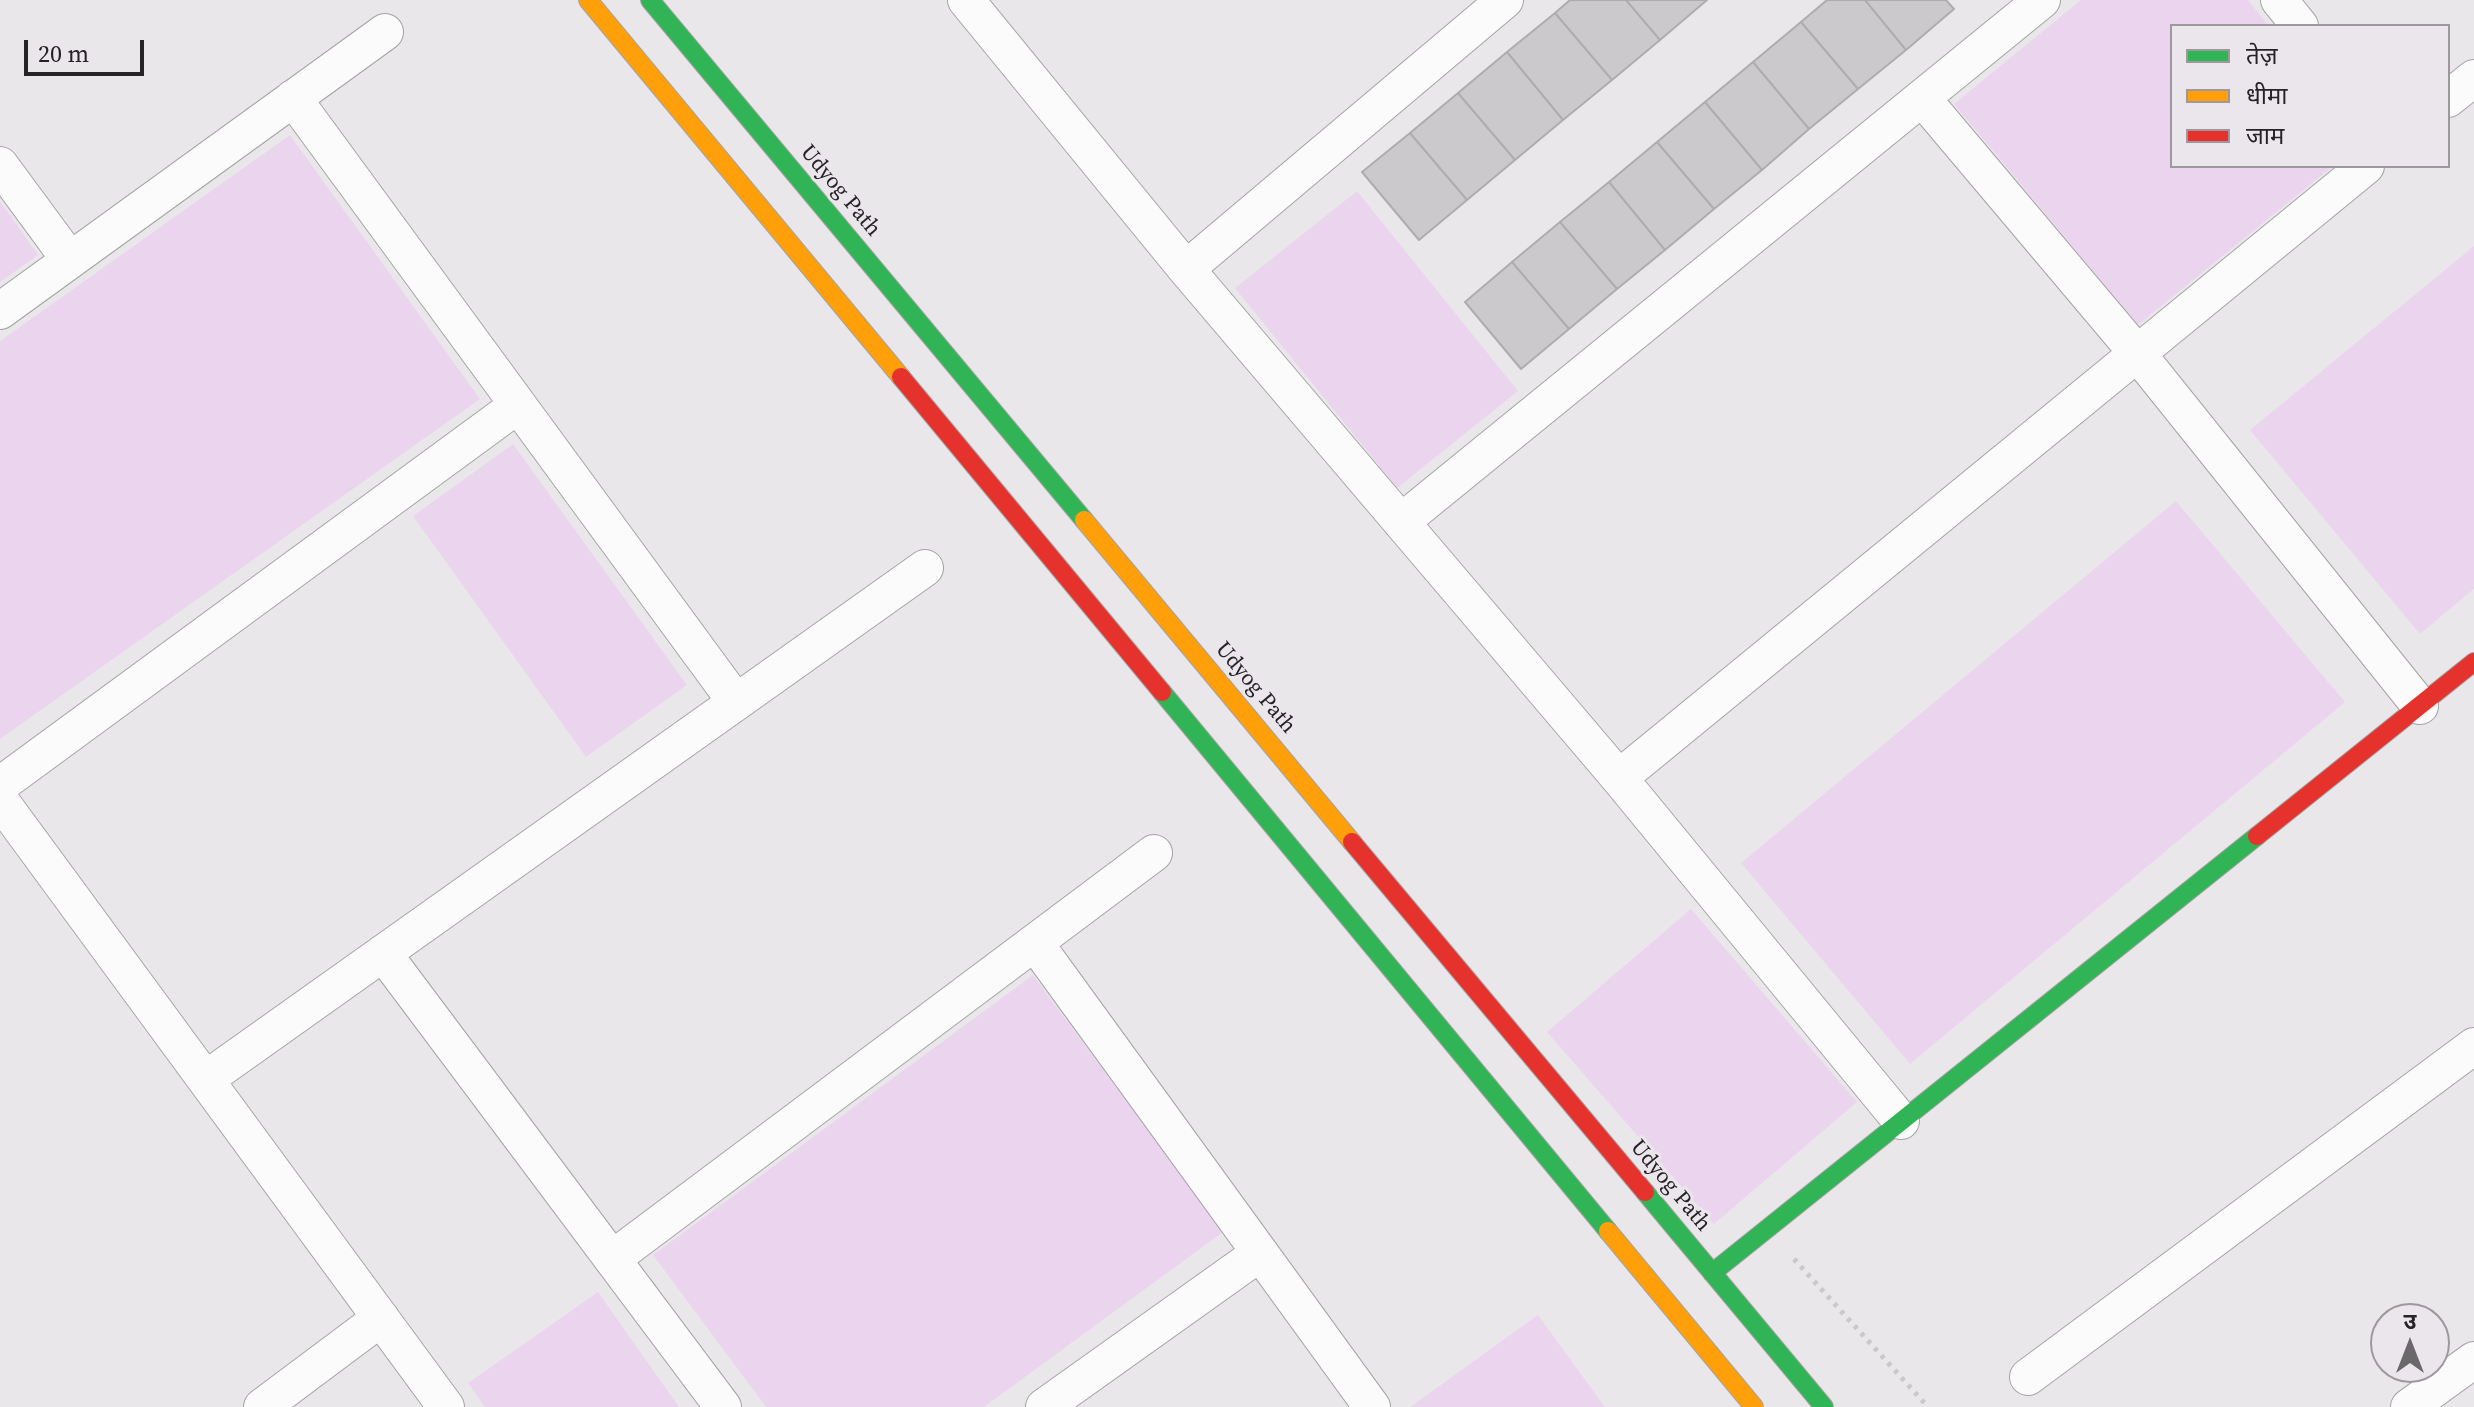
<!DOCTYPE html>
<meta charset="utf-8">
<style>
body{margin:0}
#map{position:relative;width:2474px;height:1407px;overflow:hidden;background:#eae7ea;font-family:"Source Serif 4","Noto Sans Devanagari",serif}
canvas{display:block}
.legend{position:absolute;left:2170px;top:24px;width:280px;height:144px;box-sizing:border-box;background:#ebe6eb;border:2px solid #9c989c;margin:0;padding:10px 14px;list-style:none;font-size:24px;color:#252325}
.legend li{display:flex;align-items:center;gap:16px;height:40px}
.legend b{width:40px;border:2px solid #9c989c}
.north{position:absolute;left:2370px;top:1303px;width:80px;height:80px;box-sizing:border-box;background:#ebe6eb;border:2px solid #9c989c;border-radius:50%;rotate:0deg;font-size:22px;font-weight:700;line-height:32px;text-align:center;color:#252325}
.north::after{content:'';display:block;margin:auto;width:28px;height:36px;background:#6a686a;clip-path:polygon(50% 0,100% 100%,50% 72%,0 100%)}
.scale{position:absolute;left:24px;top:40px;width:120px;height:36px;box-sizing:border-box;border:4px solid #252325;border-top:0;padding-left:10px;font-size:24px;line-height:28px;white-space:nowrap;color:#252325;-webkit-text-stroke:6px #ebe6eb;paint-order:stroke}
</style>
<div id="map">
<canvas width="2474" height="1407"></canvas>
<ul class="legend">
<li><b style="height:10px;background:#30b455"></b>तेज़</li>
<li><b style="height:10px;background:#ff9f0a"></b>धीमा</li>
<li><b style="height:10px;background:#e5322d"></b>जाम</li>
</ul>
<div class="north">उ</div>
<div class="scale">20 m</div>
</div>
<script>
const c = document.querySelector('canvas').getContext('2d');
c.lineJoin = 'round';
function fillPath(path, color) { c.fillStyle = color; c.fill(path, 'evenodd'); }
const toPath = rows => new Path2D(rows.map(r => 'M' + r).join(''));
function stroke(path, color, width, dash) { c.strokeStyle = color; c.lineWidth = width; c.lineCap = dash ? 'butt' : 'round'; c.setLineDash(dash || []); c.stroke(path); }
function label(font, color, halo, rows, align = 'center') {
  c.font = font + ' "Source Serif 4",serif'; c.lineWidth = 6; c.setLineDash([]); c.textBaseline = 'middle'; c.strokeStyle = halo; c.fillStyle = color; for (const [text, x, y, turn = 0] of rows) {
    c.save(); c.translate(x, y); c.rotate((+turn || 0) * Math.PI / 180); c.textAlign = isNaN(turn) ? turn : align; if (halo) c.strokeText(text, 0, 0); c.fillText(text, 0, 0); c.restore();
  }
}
const green = toPath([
 [2081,0,2248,0,2269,26,2172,26,2172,166,2333,166,2138,325,1954,104],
 [290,135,480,399,0,739,0,341],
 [1357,191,1518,391,1397,488,1235,288],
 [0,201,38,255,0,282],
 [2474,246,2474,589,2420,634,2250,430],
 [513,444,687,685,586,757,413,516],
 [2176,501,2345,702,1910,1064,1741,863],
 [1691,909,1857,1102,1714,1224,1547,1032],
 [1033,975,1223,1232,984,1407,766,1407,653,1255],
 [598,1292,679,1407,485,1407,468,1383],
 [1538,1315,1605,1407,1410,1407]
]);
const building = toPath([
 [1570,0,1626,0,1660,40,1612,80,1555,13,1570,0],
 [1626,0,1707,0,1660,40,1626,0],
 [1827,0,1865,0,1906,50,1858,89,1801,22,1827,0],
 [1865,0,1946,0,1954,9,1906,50,1865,0],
 [1555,13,1612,80,1563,120,1507,52,1555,13],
 [1801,22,1858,89,1809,129,1753,62,1801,22],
 [1507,52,1563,120,1515,160,1458,93,1507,52],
 [1753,62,1809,129,1762,170,1705,102,1753,62],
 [1458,93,1515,160,1467,200,1410,133,1458,93],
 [1705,102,1762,170,1714,209,1657,142,1705,102],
 [1410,133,1467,200,1419,240,1362,172,1410,133],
 [1657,142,1714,209,1665,250,1609,182,1657,142],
 [1609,182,1665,250,1617,289,1560,222,1609,182],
 [1560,222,1617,289,1569,329,1512,262,1560,222],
 [1512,262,1569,329,1521,369,1465,302,1512,262]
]);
const path = toPath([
 [1794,1259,1928,1407]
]);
const street = toPath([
 [966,0,1186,269,1619,778,1901,1121],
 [2279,0,2300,26],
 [293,98,736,702],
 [1922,98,2137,353,2420,706],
 [2448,99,2474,78],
 [0,165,70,260],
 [1186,269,1505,0],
 [0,311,385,32],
 [1401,522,2042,0],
 [1619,778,2366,166],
 [0,785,518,405],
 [0,800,446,1407],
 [1035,943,1372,1407],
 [383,953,723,1407],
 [206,1079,925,568],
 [612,1259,1154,853],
 [2028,1377,2474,1046],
 [262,1407,381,1318],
 [1044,1407,1260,1253],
 [2409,1407,2474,1360]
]);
const fast = toPath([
 [650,0,1084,520],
 [1162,692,1608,1231],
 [1645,1192,1824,1407],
 [1712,1273,2257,836]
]);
const slow = toPath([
 [588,0,901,377],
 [1084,520,1352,842],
 [1608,1231,1754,1407]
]);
const jam = toPath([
 [901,377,1162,692],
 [2257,836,2474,662],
 [1352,842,1645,1192]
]);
const streetNames = [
 ["Udyog Path",840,191,50],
 ["Udyog Path",1255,688,50],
 ["Udyog Path",1670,1186,50]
];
fillPath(green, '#ebd5ee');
fillPath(building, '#cbc9cb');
stroke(building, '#aeacae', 2);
stroke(street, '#a5a3a5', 38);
stroke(fast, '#a5a3a5', 20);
stroke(slow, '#a5a3a5', 20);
stroke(jam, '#a5a3a5', 20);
stroke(path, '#cac8ca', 5, [4, 6]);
stroke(street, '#fcfbfc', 36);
stroke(fast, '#30b455', 18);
stroke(slow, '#ff9f0a', 18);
stroke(jam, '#e5322d', 18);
label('22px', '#252325', '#ebe6eb', streetNames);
</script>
